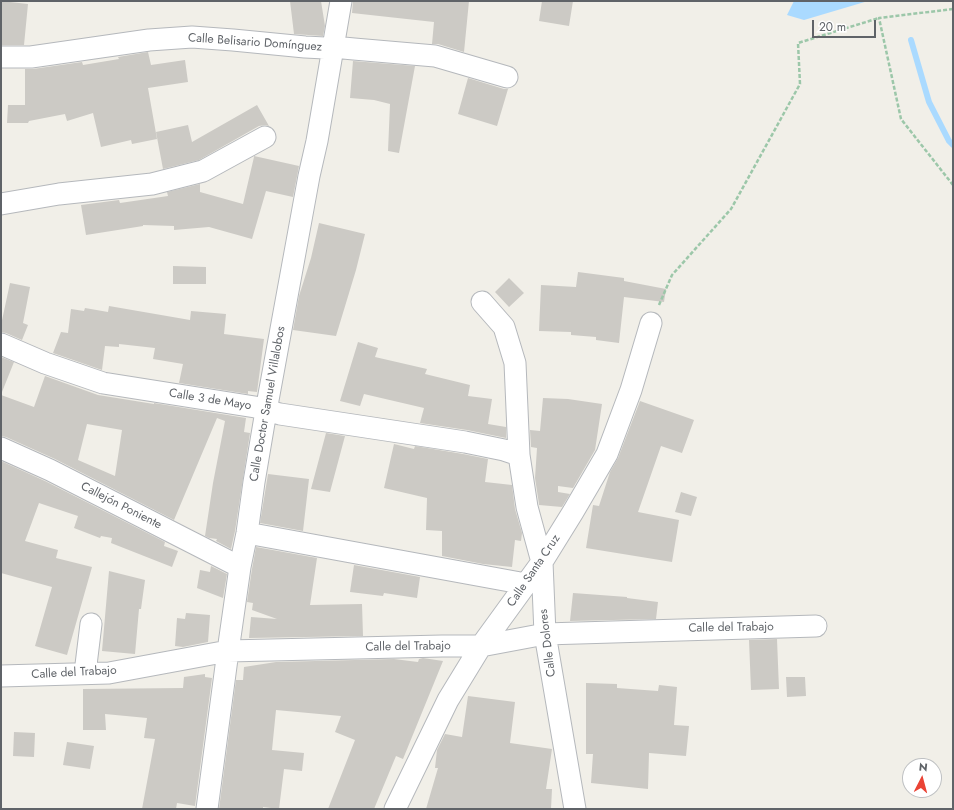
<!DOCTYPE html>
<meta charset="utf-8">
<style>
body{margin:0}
#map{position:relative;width:954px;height:810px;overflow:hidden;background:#f1efe8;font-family:Jost,sans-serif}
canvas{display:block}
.frame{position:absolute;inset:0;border:2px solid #5f6368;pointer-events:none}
.north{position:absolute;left:902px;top:758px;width:40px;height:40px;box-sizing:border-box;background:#fff;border:1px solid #bfc1c3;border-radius:50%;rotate:6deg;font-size:11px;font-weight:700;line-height:16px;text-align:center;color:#5f6368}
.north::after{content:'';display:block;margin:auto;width:14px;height:18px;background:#ea4335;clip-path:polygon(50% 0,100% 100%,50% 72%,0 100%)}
.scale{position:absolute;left:812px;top:20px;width:64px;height:18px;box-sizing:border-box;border:2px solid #5f6368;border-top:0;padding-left:5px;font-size:12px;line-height:14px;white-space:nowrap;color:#5f6368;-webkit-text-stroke:3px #fff;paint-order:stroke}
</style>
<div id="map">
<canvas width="954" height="810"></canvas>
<div class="frame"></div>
<div class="north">N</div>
<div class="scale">20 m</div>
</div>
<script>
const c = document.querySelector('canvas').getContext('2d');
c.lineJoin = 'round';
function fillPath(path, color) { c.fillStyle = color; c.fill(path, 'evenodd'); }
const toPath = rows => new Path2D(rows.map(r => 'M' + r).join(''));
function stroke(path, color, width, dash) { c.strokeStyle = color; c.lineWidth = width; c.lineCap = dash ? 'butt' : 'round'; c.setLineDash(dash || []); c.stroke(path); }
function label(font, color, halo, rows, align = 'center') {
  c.font = font + ' Jost,sans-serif'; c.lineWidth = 3; c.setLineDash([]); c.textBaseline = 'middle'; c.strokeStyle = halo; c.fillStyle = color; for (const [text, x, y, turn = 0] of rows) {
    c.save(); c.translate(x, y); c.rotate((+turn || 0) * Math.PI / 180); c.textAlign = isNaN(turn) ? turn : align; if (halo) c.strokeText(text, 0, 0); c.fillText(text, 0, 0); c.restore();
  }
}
const water = toPath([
 [794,1,868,1,804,20,787,15]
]);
const stream = toPath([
 [911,40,929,102,949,141,953,145]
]);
const building = toPath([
 [1,1,28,4,24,45,1,45],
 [290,1,321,1,325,26,323,36,294,34],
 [353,1,469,1,464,52,438,44,432,44,434,22,352,13],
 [542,1,573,1,569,26,539,21],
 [148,52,151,65,185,60,188,82,148,88,157,139,132,144,131,140,101,147,93,113,67,121,65,114,29,121,28,123,7,123,8,105,25,105,25,69,33,69,82,62,83,65,119,59,118,57],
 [353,61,415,66,399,153,388,151,390,104,374,100,350,98],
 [468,78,504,89,508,89,497,126,458,114],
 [257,105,269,126,265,125,259,126,199,160,163,169,156,132,188,125,192,142],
 [254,156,299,166,293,197,266,191,252,239,209,227,174,230,174,226,143,225,143,226,86,235,81,205,119,200,120,203,168,196,167,192,200,184,200,192,243,204,254,157],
 [319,223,365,234,356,270,336,336,293,330,299,296,311,258],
 [173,266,206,267,206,284,173,284],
 [578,272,624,278,624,281,666,289,664,302,624,297,619,343,596,340,596,337,571,335,571,332,539,331,541,285,576,287],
 [509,278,524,293,509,307,495,292],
 [10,283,30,287,23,323,28,325,22,340,6,333,1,332,1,325],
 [109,306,190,320,191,311,226,314,224,334,264,339,257,392,248,391,248,394,179,383,183,364,153,359,155,348,119,344,119,347,105,346,102,370,53,353,61,332,68,333,71,309,84,311,85,308,108,312],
 [358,342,378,348,375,357,427,369,425,374,470,385,468,396,492,399,488,424,506,427,506,438,467,430,420,423,424,408,364,394,360,406,340,401],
 [1,357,14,362,2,392,1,391],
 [45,376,98,395,154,404,154,403,246,418,244,432,250,433,235,531,231,549,216,541,217,539,209,538,205,536,213,483,225,421,217,418,174,520,55,459,6,437,1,436,1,395,34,407],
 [87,424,122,430,115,476,78,460],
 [543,398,568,399,602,404,595,450,573,488,558,486,558,492,570,494,562,507,539,505,539,504,535,478,537,448,531,447,530,430,540,431],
 [640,401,694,420,682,453,661,446,638,512,679,520,672,562,586,548,593,505,599,506,610,472,618,458],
 [326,433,345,436,330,492,311,489],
 [394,444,414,449,415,446,463,454,488,459,485,482,512,485,515,509,522,533,521,541,515,540,512,567,483,564,442,556,442,531,426,530,427,498,384,488],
 [1,461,45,481,165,542,164,546,178,551,172,567,111,543,112,538,101,536,100,538,74,528,78,516,39,503,25,541,58,550,56,558,92,567,67,655,35,646,52,587,1,573],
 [268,474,309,479,303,531,260,523],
 [681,492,697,497,691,516,675,512],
 [256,547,317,558,310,605,362,604,363,636,249,638,251,617,277,619,252,610,253,603,247,602,252,569],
 [354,565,420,577,417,598,384,593,383,596,350,592],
 [211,566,227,574,223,598,197,588,200,570,210,572],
 [109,571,145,580,141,609,139,609,135,654,102,651],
 [573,593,627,597,627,598,658,602,656,619,570,621],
 [186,613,210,615,208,642,183,647,175,646,177,618,185,619],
 [777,639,779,689,751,690,749,640],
 [423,658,443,661,403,759,396,756,374,809,328,809,355,740,335,732,341,716,276,710,272,750,304,753,302,771,284,769,279,809,263,807,263,809,219,809,236,680,243,680,244,667,276,662,394,659,418,662,419,659],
 [205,674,205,677,212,678,195,806,177,803,176,809,142,809,155,739,144,738,147,718,105,714,106,730,83,730,83,689,183,688,184,677],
 [786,677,805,677,806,696,787,697],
 [586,683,617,684,617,688,658,691,659,685,677,687,674,725,689,726,686,756,649,753,648,789,591,783,593,754,586,754],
 [468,696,515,702,510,743,552,749,546,789,552,789,551,809,426,809,438,768,435,768,437,750,445,734,462,737],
 [14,732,35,733,34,757,13,756],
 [67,742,94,746,90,769,63,765]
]);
const path = toPath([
 [953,9,879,18,901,119,953,185],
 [659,305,672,275,731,209,800,84,798,43,879,18]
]);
const minor = toPath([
 [1,57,31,57,149,40,192,37,233,40,305,47,325,48,333,47,354,49,435,56,507,77],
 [1,204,59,194,152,184,203,171,265,137],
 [482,302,504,327,515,363,519,455,527,507,542,562,545,634,575,809],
 [1,344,45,363,103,383,255,407,280,414,465,442,504,450,519,455],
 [1,448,50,470,240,567],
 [247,533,526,584],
 [85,673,91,624],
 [1,676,109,673,228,651,442,646,481,646,545,634,816,626],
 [207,809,228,651,240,567,247,533,254,482,266,411,309,176,317,141,341,1],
 [395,809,448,700,481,646,542,562,573,512,607,454,631,390,651,323]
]);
const streetNames = [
 ["Calle Belisario Domínguez",255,43,4],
 ["Calle 3 de Mayo",210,400,9],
 ["Calle Doctor Samuel Villalobos",268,404,-80],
 ["Callejón Poniente",121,506,27],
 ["Calle Santa Cruz",534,571,-56],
 ["Calle del Trabajo",731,628,-1],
 ["Calle Dolores",548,643,-97],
 ["Calle del Trabajo",408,647,-1],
 ["Calle del Trabajo",74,673,-3]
];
fillPath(water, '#aadaff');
stroke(stream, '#aadaff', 6);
fillPath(building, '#cccac5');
stroke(minor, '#b5b8bc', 23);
stroke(path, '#9cc7a9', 2.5, [4, 2]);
stroke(minor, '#fff', 21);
label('12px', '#5f6368', '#fff', streetNames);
</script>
